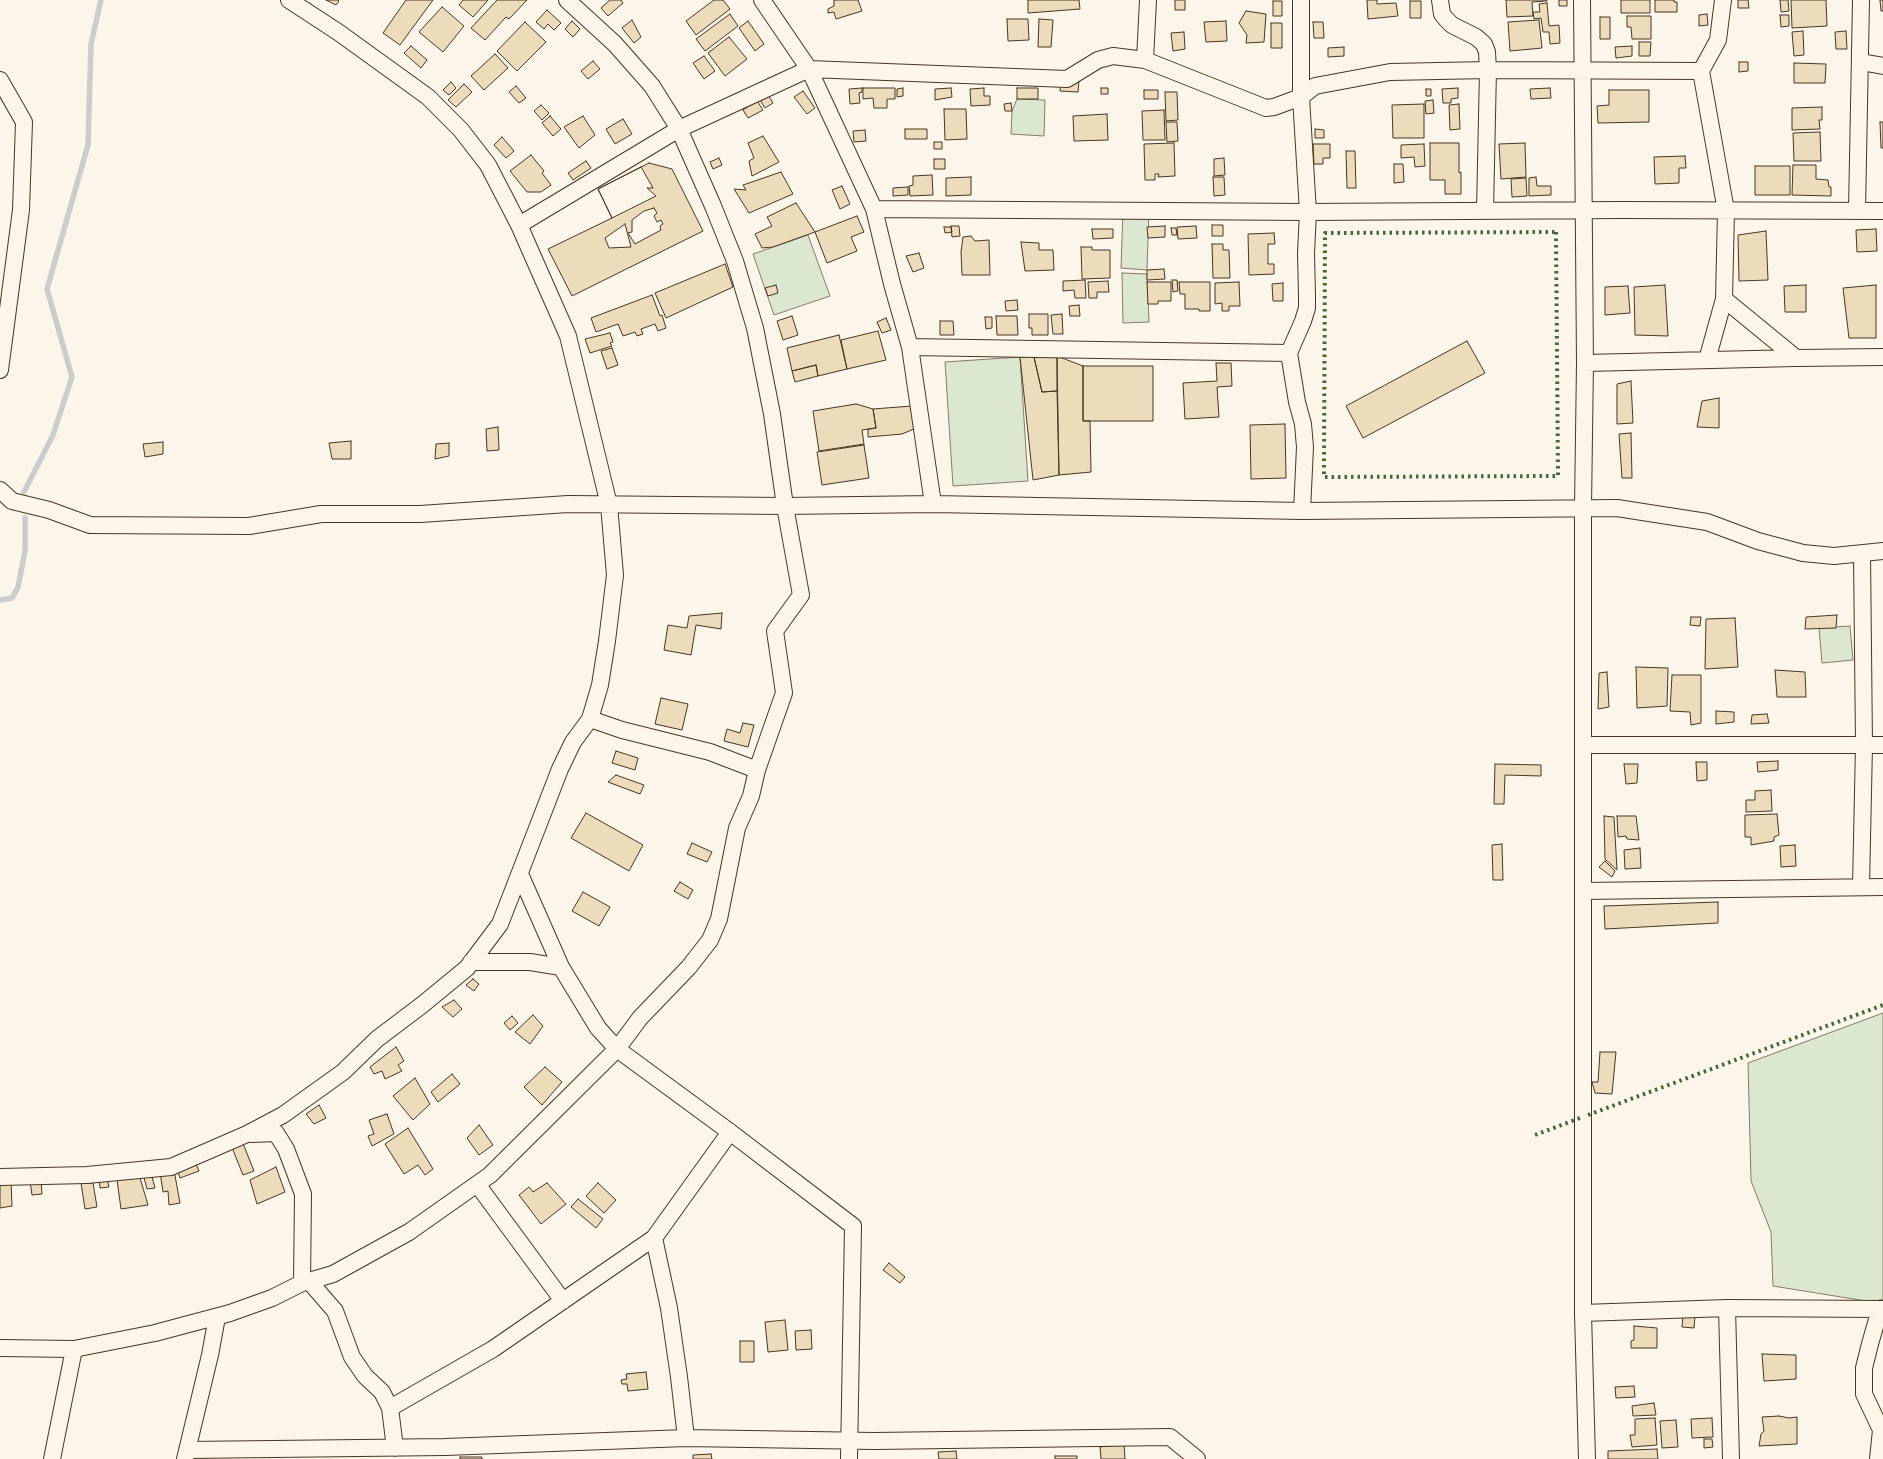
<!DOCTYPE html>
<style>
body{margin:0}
canvas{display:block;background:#fbf6e9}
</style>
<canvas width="1883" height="1459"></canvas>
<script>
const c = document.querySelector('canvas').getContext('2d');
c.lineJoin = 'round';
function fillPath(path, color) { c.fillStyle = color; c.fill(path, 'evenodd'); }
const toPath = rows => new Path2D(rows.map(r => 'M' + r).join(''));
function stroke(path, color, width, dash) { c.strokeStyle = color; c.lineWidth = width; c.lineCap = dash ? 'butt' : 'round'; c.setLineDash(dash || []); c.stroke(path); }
const green = toPath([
 [1017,99,1045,100,1044,136,1011,134,1012,111,1017,99],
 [1123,211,1149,211,1147,270,1121,268,1123,211],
 [808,235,830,296,774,315,753,254,808,235],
 [1122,273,1147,274,1149,322,1123,323,1122,273],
 [1020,357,1028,481,953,486,945,362,1020,357],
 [1850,626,1853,660,1822,663,1819,628,1850,626],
 [1883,1013,1883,1299,1872,1302,1773,1286,1771,1232,1751,1181,1748,1063,1883,1013]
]);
const stream = toPath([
 [24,492,53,435,72,377,47,289,88,145,91,44,101,0],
 [0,600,12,598,18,587,25,551,25,518]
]);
const building = toPath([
 [326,0,338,0,339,1,336,5,326,0],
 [406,0,433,0,400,45,383,33,406,0],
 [463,0,488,0,473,17,459,5,463,0],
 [497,0,527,0,509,19,506,17,485,40,471,28,497,0],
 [610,0,621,0,623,3,608,16,601,8,610,0],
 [714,0,723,0,730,9,696,35,686,21,714,0],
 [834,0,858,0,862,11,836,19,834,12,828,13,828,9,834,6,834,0],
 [1028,0,1079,0,1080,9,1028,13,1028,0],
 [1175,0,1185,0,1185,10,1175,10,1175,0],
 [1367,0,1377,0,1377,4,1396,3,1398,16,1368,19,1367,0],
 [1506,0,1547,0,1547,1,1532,2,1533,16,1507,17,1506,0],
 [1559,0,1567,0,1567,6,1559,6,1559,0],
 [1621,0,1650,0,1650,13,1621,13,1621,0],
 [1655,0,1674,0,1674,2,1677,2,1677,12,1655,12,1655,0],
 [1738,0,1748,0,1749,8,1738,8,1738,0],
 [1780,0,1788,0,1789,11,1781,12,1780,0],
 [1791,0,1826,0,1827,26,1792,28,1791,0],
 [1880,0,1883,0,1883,11,1881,11,1880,0],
 [1273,1,1282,1,1282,16,1273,16,1273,1],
 [1410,1,1421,1,1421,18,1410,18,1410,1],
 [1547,3,1549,26,1559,25,1560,43,1550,44,1549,32,1543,32,1541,18,1534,19,1533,12,1540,12,1539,4,1547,3],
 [442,7,464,26,443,52,419,32,442,7],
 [547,10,561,23,554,30,548,24,544,29,536,22,547,10],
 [1246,11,1266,14,1264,42,1246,43,1247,35,1239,23,1246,11],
 [730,14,738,26,705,51,696,39,730,14],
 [1707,14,1708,25,1699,26,1699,15,1707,14],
 [1780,15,1789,15,1789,26,1781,27,1780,15],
 [1627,16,1651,16,1651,39,1632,39,1631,27,1627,27,1627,16],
 [1600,17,1610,17,1610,39,1600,39,1600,17],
 [1007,19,1028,19,1029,40,1008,41,1007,19],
 [1039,19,1053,20,1051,47,1038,47,1039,19],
 [632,20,641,37,634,43,622,28,632,20],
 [1539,20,1542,48,1510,51,1508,22,1539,20],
 [572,21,580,29,573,37,565,29,572,21],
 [748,21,764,44,755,51,739,28,748,21],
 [1226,21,1227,41,1206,42,1204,22,1226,21],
 [525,22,546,42,517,71,497,51,525,22],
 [1313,22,1323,22,1324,38,1314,38,1313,22],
 [1271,23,1282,23,1282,48,1271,48,1271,23],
 [1803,31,1804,55,1794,56,1792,32,1803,31],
 [1846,31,1847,49,1836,49,1835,32,1846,31],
 [1184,32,1185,49,1173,51,1171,33,1184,32],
 [729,37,747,59,725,76,708,53,729,37],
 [1639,42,1651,42,1650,56,1639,56,1639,42],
 [411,46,427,60,421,68,404,53,411,46],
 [1632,46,1632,56,1616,58,1615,47,1632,46],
 [1344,47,1344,56,1328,57,1328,48,1344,47],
 [495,54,508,68,484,90,471,76,495,54],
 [704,56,715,71,704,79,693,63,704,56],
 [593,61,600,69,588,79,581,71,593,61],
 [1739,62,1748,62,1748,71,1739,72,1739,62],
 [1794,63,1826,64,1825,83,1794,83,1794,63],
 [1061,80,1079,81,1078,92,1060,91,1061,80],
 [451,82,456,88,449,95,443,90,451,82],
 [464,84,472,92,456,107,448,100,464,84],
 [516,86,526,98,519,103,509,92,516,86],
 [862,88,862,92,859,93,860,103,850,104,849,89,862,88],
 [863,88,895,88,895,99,887,99,887,108,874,108,873,98,863,99,863,88],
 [903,88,903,96,897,97,897,89,903,88],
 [951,88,952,97,935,100,935,89,951,88],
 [984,88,984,96,990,96,990,105,971,106,970,89,984,88],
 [1017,88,1038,88,1038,99,1017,99,1017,88],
 [1101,88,1108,88,1108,94,1101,94,1101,88],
 [1458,88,1458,98,1451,99,1451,103,1443,103,1442,89,1458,88],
 [1550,88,1551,98,1531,99,1530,89,1550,88],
 [1426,89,1431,89,1431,96,1426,96,1426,89],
 [1144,90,1158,90,1158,99,1144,99,1144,90],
 [1609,90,1649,90,1649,122,1598,123,1597,106,1609,105,1609,90],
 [803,91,815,108,807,114,794,97,803,91],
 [1165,92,1177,92,1178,120,1166,121,1165,92],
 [768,95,773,103,765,108,760,100,768,95],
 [1433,100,1434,113,1426,114,1425,101,1433,100],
 [757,101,763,110,748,118,743,110,757,101],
 [1011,103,1012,111,1005,111,1004,104,1011,103],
 [1424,104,1424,138,1393,138,1392,105,1424,104],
 [1459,104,1460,129,1450,130,1449,105,1459,104],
 [541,105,549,113,542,120,534,111,541,105],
 [1822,107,1822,120,1819,120,1820,129,1792,130,1792,108,1822,107],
 [944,109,966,109,967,139,945,140,944,109],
 [1164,110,1165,140,1143,140,1142,111,1164,110],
 [1107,114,1108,140,1074,141,1073,116,1107,114],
 [550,116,561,129,553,136,542,123,550,116],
 [583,116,595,135,579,148,564,127,583,116],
 [623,119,632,134,615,144,606,129,623,119],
 [1166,122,1177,122,1178,141,1167,142,1166,122],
 [1880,122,1883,122,1883,148,1881,148,1880,122],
 [905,129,927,129,927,139,905,139,905,129],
 [1315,129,1324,130,1324,138,1315,138,1315,129],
 [865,130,866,141,854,142,853,131,865,130],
 [1820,132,1821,161,1794,161,1793,133,1820,132],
 [763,136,779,162,752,176,749,161,754,158,748,143,763,136],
 [502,137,514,151,506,158,494,145,502,137],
 [934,142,942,142,942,149,934,149,934,142],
 [1174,143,1175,176,1158,177,1159,174,1155,174,1155,180,1145,180,1144,144,1174,143],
 [1430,143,1459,143,1459,173,1461,172,1461,194,1445,194,1445,180,1430,180,1430,143],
 [1525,143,1526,177,1501,179,1499,144,1525,143],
 [1313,144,1330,144,1330,158,1323,158,1323,164,1314,164,1313,144],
 [1424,144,1425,166,1415,167,1414,157,1401,158,1401,145,1424,144],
 [1346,151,1355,151,1356,188,1347,188,1346,151],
 [531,155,544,171,542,173,551,185,541,192,527,192,510,171,531,155],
 [1685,156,1686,168,1679,168,1679,183,1655,184,1654,157,1685,156],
 [719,158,722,165,713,169,710,162,719,158],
 [1224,158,1225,175,1214,176,1214,159,1224,158],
 [934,159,945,159,945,169,934,169,934,159],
 [586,161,591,168,573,180,568,173,586,161],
 [649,163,672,169,703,231,572,296,548,249,612,218,598,189,649,163],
 [1394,164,1403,164,1404,182,1394,183,1394,164],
 [1793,165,1816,165,1816,179,1828,180,1829,187,1831,187,1831,196,1792,195,1793,165],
 [1755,166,1790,166,1790,195,1755,195,1755,166],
 [641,167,653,188,647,188,656,196,612,218,598,189,641,167],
 [781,172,793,194,749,213,734,189,746,190,743,185,781,172],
 [932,175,933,195,910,196,909,186,913,185,913,176,932,175],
 [971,177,971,195,946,196,946,178,971,177],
 [1213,177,1224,177,1225,195,1214,196,1213,177],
 [1536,177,1537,186,1551,186,1551,195,1529,196,1529,178,1536,177],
 [1526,178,1527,196,1512,197,1511,179,1526,178],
 [842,186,850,204,840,209,832,190,842,186],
 [908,187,908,195,893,196,893,188,908,187],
 [796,203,815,232,773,247,762,248,755,234,772,226,767,217,796,203],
 [654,208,657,213,654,216,657,222,661,220,663,224,660,226,661,230,635,244,628,233,632,232,632,220,644,211,654,208],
 [857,216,864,232,851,237,857,251,827,263,815,232,857,216],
 [625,224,631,247,609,248,605,238,625,224],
 [1212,225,1223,225,1223,236,1212,236,1212,225],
 [951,226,959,226,960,236,952,237,951,226],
 [1165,226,1165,237,1148,238,1147,227,1165,226],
 [1196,226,1197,238,1178,239,1177,227,1196,226],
 [944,227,951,227,952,232,945,233,944,227],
 [1171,228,1176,228,1177,235,1172,235,1171,228],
 [1092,229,1113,229,1113,238,1093,239,1092,229],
 [1876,229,1877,251,1857,252,1856,230,1876,229],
 [1766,231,1768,280,1739,281,1738,235,1766,231],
 [1274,233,1275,244,1268,244,1268,264,1274,264,1274,274,1249,275,1248,234,1274,233],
 [971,236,975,241,989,240,990,275,962,275,961,252,963,237,971,236],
 [1021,242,1039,243,1039,250,1053,250,1054,270,1025,271,1021,242],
 [1212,244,1223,244,1223,250,1229,250,1230,278,1213,278,1212,244],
 [1081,247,1092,247,1092,250,1110,250,1110,278,1082,279,1081,247],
 [919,253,924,268,913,272,906,256,919,253],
 [725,264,733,287,666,318,655,293,725,264],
 [1164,269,1165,279,1147,280,1147,270,1164,269],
 [1085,280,1086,298,1075,298,1074,290,1063,291,1063,281,1085,280],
 [1172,280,1177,280,1178,291,1173,292,1172,280],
 [1108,281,1109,292,1097,292,1097,298,1089,298,1088,282,1108,281],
 [1147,282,1171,282,1171,301,1158,301,1158,304,1148,304,1147,282],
 [1179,282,1210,282,1210,311,1199,311,1199,309,1185,309,1185,294,1180,294,1179,282],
 [1239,282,1240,306,1229,306,1229,311,1222,311,1222,303,1215,304,1215,283,1239,282],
 [1283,283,1283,301,1273,301,1272,284,1283,283],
 [776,285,778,293,768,296,765,288,776,285],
 [1665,285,1668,336,1635,335,1634,287,1665,285],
 [1806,285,1806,312,1785,312,1784,286,1806,285],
 [1876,285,1876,338,1849,338,1843,288,1876,285],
 [1628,286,1630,313,1605,315,1605,287,1628,286],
 [652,295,660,316,662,315,666,328,658,331,655,324,641,329,643,334,637,336,635,332,623,336,618,324,596,332,591,318,652,295],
 [1017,300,1018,310,1006,311,1005,301,1017,300],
 [1079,305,1080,316,1070,316,1069,306,1079,305],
 [1029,314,1048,314,1048,335,1032,335,1032,328,1029,328,1029,314],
 [1062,314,1063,334,1053,334,1051,315,1062,314],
 [792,316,798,335,783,340,777,321,792,316],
 [996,316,1017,316,1018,335,997,335,996,316],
 [985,317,992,317,992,328,986,329,985,317],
 [886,318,891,330,882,333,877,322,886,318],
 [940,321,953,321,954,335,940,335,940,321],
 [878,331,886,360,847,369,841,340,878,331],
 [610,333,613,342,610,343,612,346,590,353,585,339,610,333],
 [839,335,847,369,818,376,816,365,792,371,787,348,839,335],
 [1467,341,1485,373,1363,438,1346,406,1467,341],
 [612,348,618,365,607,369,601,351,612,348],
 [1057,356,1057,391,1042,392,1034,357,1057,356],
 [1057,356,1083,366,1083,421,1090,421,1091,472,1059,475,1057,356],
 [1020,357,1034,357,1042,392,1057,391,1059,475,1033,480,1020,357],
 [1216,363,1231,363,1232,386,1217,387,1219,417,1185,419,1183,383,1217,381,1216,363],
 [816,365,818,376,795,382,792,371,816,365],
 [1083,366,1153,366,1153,421,1083,421,1083,366],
 [1631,381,1633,423,1617,424,1617,384,1631,381],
 [1719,398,1719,428,1697,427,1702,401,1719,398],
 [856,404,873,409,876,428,862,430,864,444,819,451,813,411,856,404],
 [912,406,914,429,902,434,868,437,868,429,876,428,873,409,912,406],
 [1285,424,1286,478,1251,479,1250,425,1285,424],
 [498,427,499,450,487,451,486,429,498,427],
 [1631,433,1632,478,1622,478,1619,434,1631,433],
 [351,441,351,459,332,459,329,443,351,441],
 [163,442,163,454,145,457,143,444,163,442],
 [449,443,449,456,435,459,436,444,449,443],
 [864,445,869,478,822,485,817,452,864,445],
 [722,613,721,629,696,625,691,655,664,650,668,625,687,628,689,616,722,613],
 [1837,615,1836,628,1805,629,1806,617,1837,615],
 [1691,617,1701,617,1700,626,1690,625,1691,617],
 [1735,618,1738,667,1705,669,1706,619,1735,618],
 [1636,667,1668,668,1667,706,1637,708,1636,667],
 [1775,670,1805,672,1806,697,1777,697,1775,670],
 [1607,672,1609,707,1598,709,1599,673,1607,672],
 [1672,675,1701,675,1701,723,1691,725,1690,712,1670,711,1672,675],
 [661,698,688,704,682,730,655,724,661,698],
 [1716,711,1734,712,1734,722,1716,724,1716,711],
 [1767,714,1769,723,1751,724,1752,715,1767,714],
 [743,723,754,725,748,747,724,741,727,729,740,733,743,723],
 [616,751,638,758,635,770,612,763,616,751],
 [1778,761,1778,770,1758,772,1757,762,1778,761],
 [1696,762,1707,762,1707,780,1697,781,1696,762],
 [1495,764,1541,765,1541,776,1505,775,1504,804,1494,804,1495,764],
 [1624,764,1638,764,1637,783,1626,784,1624,764],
 [616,775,644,785,640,794,608,782,616,775],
 [1771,790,1772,811,1746,812,1746,800,1755,800,1755,791,1771,790],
 [586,813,643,845,629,871,571,838,586,813],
 [1777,814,1779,835,1774,837,1774,841,1751,845,1751,837,1745,837,1745,815,1777,814],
 [1604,816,1614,817,1617,870,1605,859,1604,816],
 [1617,816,1636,816,1639,840,1627,839,1626,836,1618,837,1617,816],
 [692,843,712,852,707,862,687,854,692,843],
 [1502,844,1503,880,1493,880,1492,845,1502,844],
 [1795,845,1796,866,1781,867,1780,846,1795,845],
 [1640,848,1641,868,1625,869,1624,850,1640,848],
 [1605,861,1615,871,1612,877,1599,867,1605,861],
 [680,882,693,890,688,899,674,891,680,882],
 [583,892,610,907,599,926,572,911,583,892],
 [1718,902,1718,923,1605,929,1604,906,1718,902],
 [473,979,479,984,474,991,466,985,473,979],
 [454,1000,462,1009,453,1017,442,1007,454,1000],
 [533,1015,543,1026,530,1044,515,1032,533,1015],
 [512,1016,518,1023,510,1030,504,1023,512,1016],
 [396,1047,404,1061,398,1065,402,1071,385,1079,382,1071,374,1074,370,1067,396,1047],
 [1600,1052,1616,1052,1612,1094,1595,1093,1592,1082,1598,1082,1600,1052],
 [545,1067,562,1082,542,1105,524,1087,545,1067],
 [452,1074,460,1084,438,1102,431,1092,452,1074],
 [415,1078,430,1104,413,1120,393,1096,415,1078],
 [319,1105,326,1118,314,1124,306,1114,319,1105],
 [387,1114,394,1134,372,1146,368,1136,374,1134,369,1120,387,1114],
 [479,1125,493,1145,479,1155,467,1138,479,1125],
 [408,1128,433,1169,425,1175,418,1165,404,1174,385,1144,408,1128],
 [242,1141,254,1171,243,1175,231,1145,242,1141],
 [194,1160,199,1171,180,1178,177,1169,194,1160],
 [276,1167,285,1192,257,1204,250,1180,276,1167],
 [174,1170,180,1203,169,1205,168,1191,163,1192,160,1172,174,1170],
 [151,1173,155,1188,147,1189,143,1174,151,1173],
 [99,1178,107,1178,109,1187,100,1188,99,1178],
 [140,1178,148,1205,121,1209,117,1180,140,1178],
 [41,1180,42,1194,32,1195,30,1181,41,1180],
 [11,1181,12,1206,0,1208,0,1182,11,1181],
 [81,1183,93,1183,97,1207,85,1209,81,1183],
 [547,1183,566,1204,541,1224,519,1195,529,1187,533,1192,547,1183],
 [598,1183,616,1200,604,1213,586,1196,598,1183],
 [578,1199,603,1219,596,1228,571,1207,578,1199],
 [889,1263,905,1277,900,1283,883,1270,889,1263],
 [1683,1315,1695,1316,1694,1328,1682,1327,1683,1315],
 [785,1320,788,1350,768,1352,765,1322,785,1320],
 [1634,1326,1657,1328,1657,1348,1631,1348,1631,1341,1634,1340,1634,1326],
 [811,1330,812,1349,796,1350,795,1331,811,1330],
 [740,1341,754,1341,754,1362,740,1362,740,1341],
 [1762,1354,1796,1355,1796,1379,1764,1381,1762,1354],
 [646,1372,648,1389,628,1391,627,1384,622,1384,621,1380,627,1379,626,1374,646,1372],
 [1634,1386,1635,1397,1616,1398,1615,1387,1634,1386],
 [1654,1403,1656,1415,1633,1416,1632,1406,1654,1403],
 [1779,1416,1789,1418,1797,1417,1797,1444,1759,1446,1761,1434,1764,1431,1762,1417,1779,1416],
 [1655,1418,1657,1445,1632,1447,1630,1435,1635,1435,1635,1419,1655,1418],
 [1712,1418,1713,1437,1692,1438,1691,1419,1712,1418],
 [1676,1420,1678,1447,1662,1448,1660,1421,1676,1420],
 [1704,1439,1712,1439,1713,1447,1704,1448,1704,1439],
 [1124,1444,1125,1459,1101,1459,1100,1447,1124,1444],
 [1657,1449,1658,1459,1608,1459,1608,1451,1657,1449],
 [956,1451,957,1459,939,1459,938,1452,956,1451],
 [711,1454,712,1459,693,1459,693,1455,711,1454],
 [1055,1456,1077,1456,1077,1459,1055,1459,1055,1456],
 [460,1457,482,1457,482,1459,460,1459,460,1457]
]);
const minor = toPath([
 [762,0,809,69,874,209,892,284,910,347,933,504],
 [1301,0,1301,97,1308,212,1306,253,1307,296,1307,308,1303,321,1289,353,1297,402,1303,424,1305,447,1302,511],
 [1440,0,1442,14,1446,19,1452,25,1476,37,1484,44,1487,52,1488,70,1485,211],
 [1582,0,1585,363,1583,507,1583,1313,1587,1459],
 [1145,60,1148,0],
 [1861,62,1883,66],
 [0,80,24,122,21,210,0,370],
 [874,209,1308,212,1621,210,1883,211],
 [1857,211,1861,0],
 [519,225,679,129,809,69,1067,79,1098,60,1113,56,1145,60,1266,108,1274,107,1301,97,1315,86,1390,72,1488,70,1701,71],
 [1724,299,1796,358],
 [910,347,1289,353],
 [1707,360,1724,299,1726,211,1701,71,1718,40,1723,0],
 [1585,363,1796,358,1883,357],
 [0,490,12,501,49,510,90,525,249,526,321,514,420,514,568,504,785,506,933,504,1302,511,1617,508,1707,522,1758,541,1803,553,1834,556,1883,551],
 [590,719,622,730,710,752,757,770],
 [1583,745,1883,745],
 [520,874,561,967,598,1028,617,1049,730,1132,853,1226,849,1459],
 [1861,887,1864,745,1862,554],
 [1583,891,1883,887],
 [471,962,530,962,561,967],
 [252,1134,276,1133,286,1149,303,1194,302,1283],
 [0,1177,87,1175,171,1167,247,1134,283,1115,343,1072,377,1039,422,1005,467,968,500,924,560,769,573,742,590,719,600,685,607,641,615,575,609,505,568,336,519,225,488,165,461,130,428,97,338,32,289,0],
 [477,1184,563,1301],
 [654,1238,669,1308,679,1377,686,1438],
 [309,1281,335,1311,352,1357,365,1376,382,1392,390,1408,395,1448],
 [1727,1308,1731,1459],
 [1583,1313,1727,1308,1883,1309],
 [0,1348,74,1349,155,1333,230,1313,272,1298,302,1283,333,1274,409,1232,490,1175,617,1049,640,1018,689,967,710,940,719,919,737,828,751,796,757,770,784,693,775,631,801,595,785,506,772,414,755,328,735,261,713,206,679,129,652,86,615,44,567,0],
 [390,1408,493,1349,654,1238,730,1132],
 [187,1450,445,1447,686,1438,874,1441,1170,1437,1197,1459],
 [52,1459,74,1349],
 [185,1459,210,1355,217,1317],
 [1878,1459,1881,1430,1864,1394,1864,1368,1870,1344,1880,1309]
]);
const hedge = toPath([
 [1556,232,1558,476,1324,477,1325,233,1556,232],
 [1588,1115,1883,1005],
 [1535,1135,1580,1118]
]);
fillPath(green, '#dce7d0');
stroke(green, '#887966', 1);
stroke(stream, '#c9cecd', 5.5);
fillPath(building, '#ecdcbc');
stroke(building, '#4a3520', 1);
stroke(minor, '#4a3520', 18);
stroke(minor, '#fbf6e9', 16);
stroke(hedge, '#436837', 4, [2.5, 4]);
</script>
